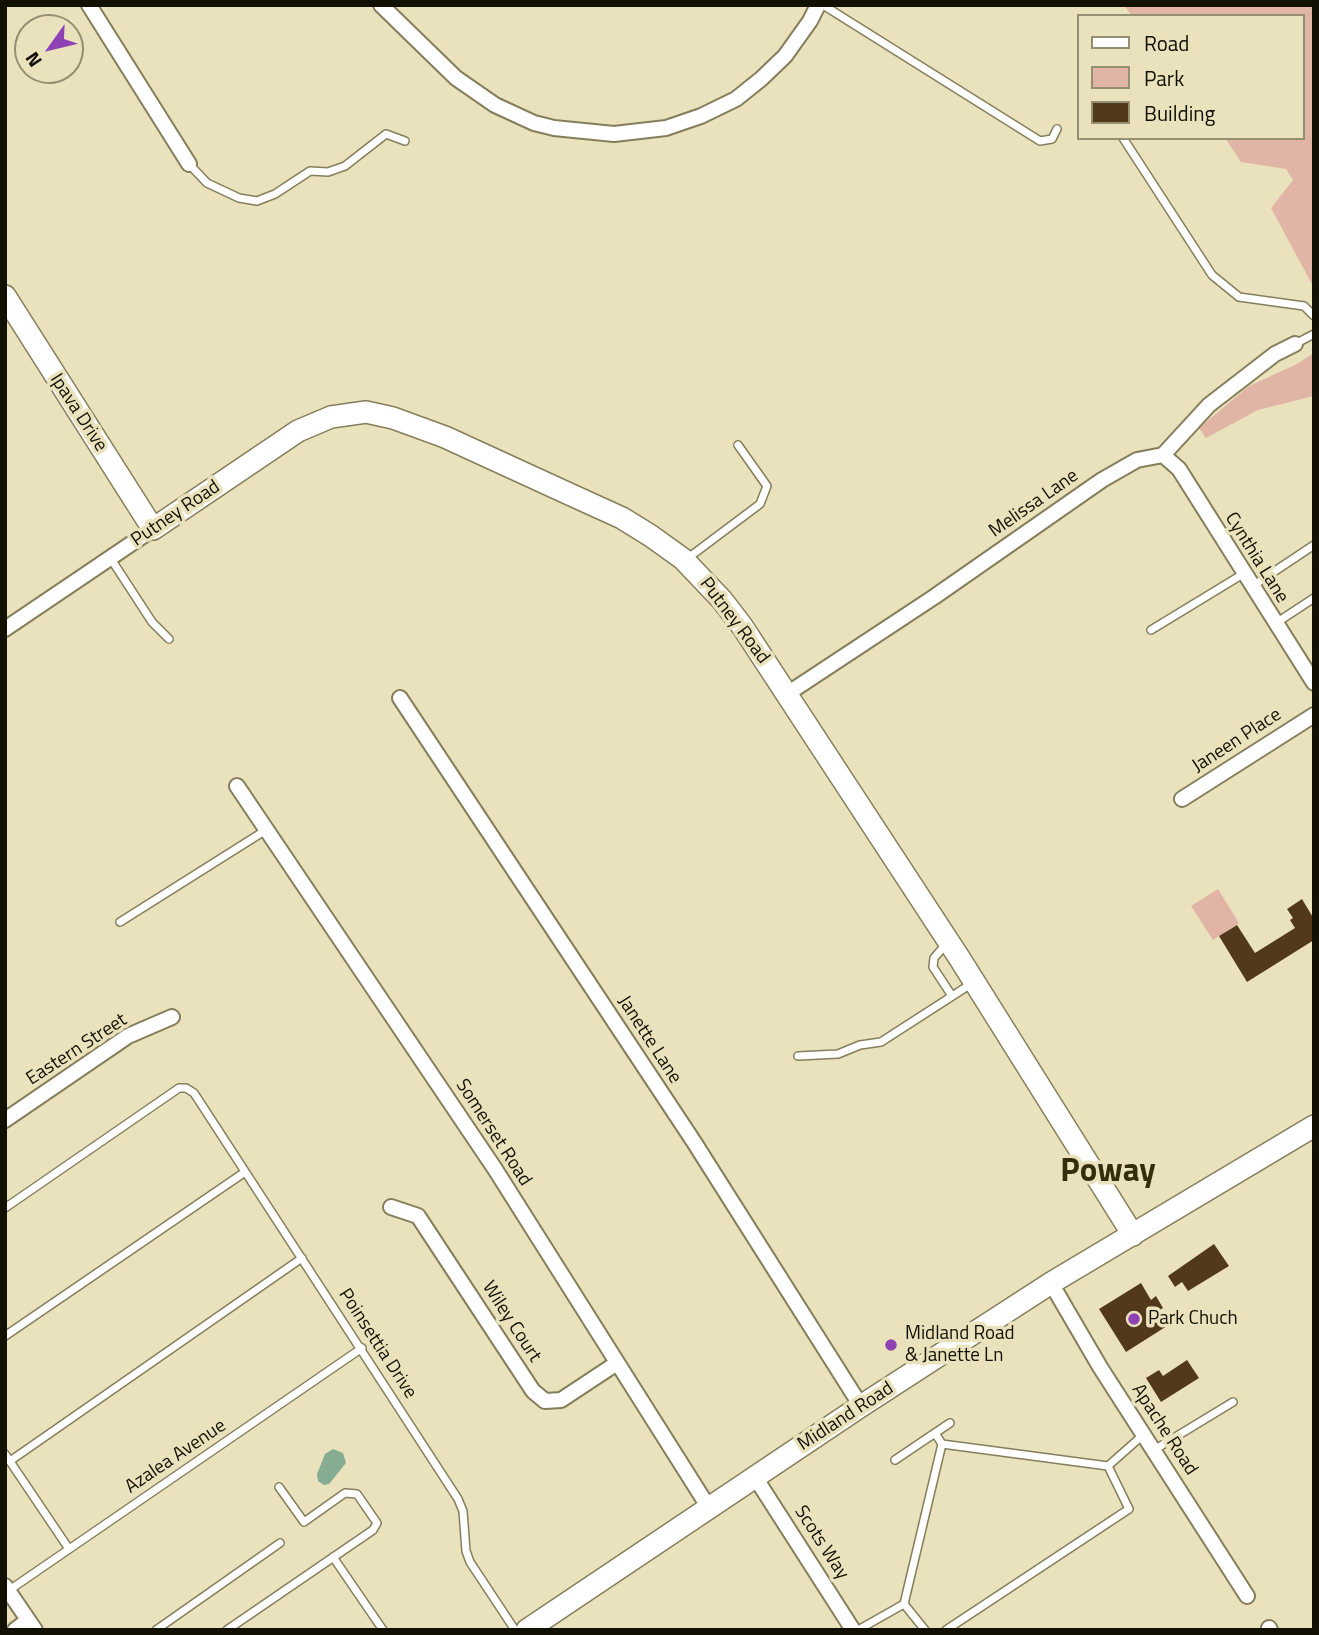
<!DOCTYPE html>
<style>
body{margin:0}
#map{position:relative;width:1319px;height:1635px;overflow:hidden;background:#eae2bc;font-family:"Titillium Web",sans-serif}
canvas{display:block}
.frame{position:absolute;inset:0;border:7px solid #120f03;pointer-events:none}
.legend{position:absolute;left:1077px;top:14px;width:228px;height:126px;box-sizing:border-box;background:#eae2bc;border:2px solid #948e72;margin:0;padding:9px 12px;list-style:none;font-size:21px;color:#120f03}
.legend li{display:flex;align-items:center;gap:14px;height:35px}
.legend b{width:35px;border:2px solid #948e72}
.north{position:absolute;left:14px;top:14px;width:70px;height:70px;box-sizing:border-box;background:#eae2bc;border:2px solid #948e72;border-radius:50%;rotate:236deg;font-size:19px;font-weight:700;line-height:28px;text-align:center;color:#120f03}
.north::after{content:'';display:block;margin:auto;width:24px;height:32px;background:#8f42b3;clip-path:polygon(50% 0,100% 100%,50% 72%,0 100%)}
</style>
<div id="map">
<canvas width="1319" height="1635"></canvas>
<div class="frame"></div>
<ul class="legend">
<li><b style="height:9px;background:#fff"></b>Road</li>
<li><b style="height:19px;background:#e1b5a6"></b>Park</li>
<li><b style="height:19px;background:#53391c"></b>Building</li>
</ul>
<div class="north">N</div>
</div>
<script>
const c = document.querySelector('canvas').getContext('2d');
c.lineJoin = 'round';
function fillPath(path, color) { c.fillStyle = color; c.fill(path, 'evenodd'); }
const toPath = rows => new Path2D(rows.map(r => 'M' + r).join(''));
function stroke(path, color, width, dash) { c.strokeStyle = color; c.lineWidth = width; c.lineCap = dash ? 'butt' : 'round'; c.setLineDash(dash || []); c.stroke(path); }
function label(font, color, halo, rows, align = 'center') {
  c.font = font + ' "Titillium Web",sans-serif'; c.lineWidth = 7; c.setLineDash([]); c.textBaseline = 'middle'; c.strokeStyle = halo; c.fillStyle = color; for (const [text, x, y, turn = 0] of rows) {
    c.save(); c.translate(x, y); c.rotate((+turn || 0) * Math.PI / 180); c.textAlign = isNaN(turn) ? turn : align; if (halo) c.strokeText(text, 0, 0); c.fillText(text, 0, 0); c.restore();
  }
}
const green = toPath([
 [1124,5,1314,5,1314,288,1271,208,1293,180,1286,169,1241,162,1225,138,1303,138,1303,16,1132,16],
 [1314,353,1314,396,1258,410,1206,438,1199,428,1249,386,1295,365],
 [1218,889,1239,923,1213,940,1191,906]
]);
const water = toPath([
 [333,1449,343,1453,346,1463,329,1484,324,1485,318,1481,317,1474,325,1454]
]);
const building = toPath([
 [1302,899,1314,919,1314,940,1247,982,1219,936,1237,925,1255,953,1295,928,1290,920,1293,918,1287,909],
 [1214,1244,1229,1266,1188,1291,1182,1282,1175,1287,1168,1276],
 [1141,1283,1151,1300,1156,1296,1163,1308,1158,1311,1167,1326,1126,1352,1099,1309],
 [1187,1360,1199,1378,1161,1402,1146,1378,1159,1370,1163,1376]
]);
const lane = toPath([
 [823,5,1040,141,1052,139,1057,129],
 [1123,138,1212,275,1239,297,1304,306,1314,316],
 [189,164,207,183,239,198,257,201,275,194,310,171,328,172,345,166,386,134,405,141],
 [1295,344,1314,334],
 [688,558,760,504,767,486,738,445],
 [111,559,152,622,169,639],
 [1251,587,1314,545],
 [1276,623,1314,598],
 [1151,630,1243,574],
 [120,922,266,830],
 [946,944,934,958,933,967,952,996],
 [798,1056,838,1054,860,1045,881,1042,974,982],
 [5,1208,179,1088,186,1088,194,1093,458,1499,463,1511,466,1551,470,1562,515,1630],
 [5,1336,245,1172],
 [935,1433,950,1423],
 [1154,1450,1233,1402],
 [5,1454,69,1549],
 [895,1460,935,1433,942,1444],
 [10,1461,302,1258],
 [333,1557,383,1630],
 [8,1591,362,1348],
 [904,1604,942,1444,1108,1466],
 [156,1630,280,1543],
 [227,1630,373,1530,377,1523,357,1494,345,1493,304,1522,279,1487],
 [858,1630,904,1604,925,1630],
 [946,1630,1129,1509,1108,1466,1143,1435]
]);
const street = toPath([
 [89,5,189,164],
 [381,5,456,78,495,105,534,123,554,128,614,134,666,128,701,116,736,99,761,79,785,56,810,21,818,5],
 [1163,455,1179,469,1314,683],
 [5,629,153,529],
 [787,694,934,597,1102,480,1137,460,1163,455,1209,405,1275,354,1295,344],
 [400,698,694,1142,861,1406],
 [237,786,495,1169,709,1508],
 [1182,799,1314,715],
 [5,1120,128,1036,172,1017],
 [391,1207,418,1216,533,1391,545,1401,561,1400,617,1363],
 [1051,1283,1100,1367,1247,1596],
 [755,1477,853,1630],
 [5,1586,35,1630],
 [1269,1628,1270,1630],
 [15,1630,28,1620]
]);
const secondary = toPath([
 [5,296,153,529,298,431,331,417,366,412,393,418,445,437,567,493,622,518,651,536,683,559,722,600,742,626,960,959,1133,1235],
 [527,1630,861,1406,1051,1283,1314,1126]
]);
const markers = [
 [1134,1319,7,"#8f42b3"],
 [891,1345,7,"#8f42b3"]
];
const streetNames = [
 ["Ipava Drive",78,413,57],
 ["Melissa Lane",1034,504,-35],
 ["Putney Road",176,514,-34],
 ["Cynthia Lane",1256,558,58],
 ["Putney Road",734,621,53],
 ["Janeen Place",1237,741,-33],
 ["Janette Lane",649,1040,57],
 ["Eastern Street",77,1050,-33],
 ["Somerset Road",493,1133,57],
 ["Wiley Court",511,1322,57],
 ["Poinsettia Drive",377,1344,57],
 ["Midland Road",846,1417,-33],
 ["Apache Road",1164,1430,57],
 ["Azalea Avenue",176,1457,-34],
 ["Scots Way",821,1543,57]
];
const poiNames = [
 ["Park Chuch",1148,1319],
 ["Midland Road",905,1334],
 ["& Janette Ln",905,1356]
];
const townNames = [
 ["Poway",1108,1173]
];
fillPath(green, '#e1b5a6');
fillPath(water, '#86ac91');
fillPath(building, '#53391c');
stroke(lane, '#867e5b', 10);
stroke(street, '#867e5b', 18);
stroke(secondary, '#867e5b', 24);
stroke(lane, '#fff', 7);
stroke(street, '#fff', 14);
stroke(secondary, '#fff', 21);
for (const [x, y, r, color] of markers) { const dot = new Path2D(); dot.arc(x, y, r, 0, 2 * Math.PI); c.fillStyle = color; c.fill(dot); stroke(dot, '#eae2bc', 2.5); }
label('19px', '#120f03', '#eae2bc', streetNames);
label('19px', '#120f03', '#eae2bc', poiNames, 'left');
label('bold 33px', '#352e0d', '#eae2bc', townNames);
</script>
